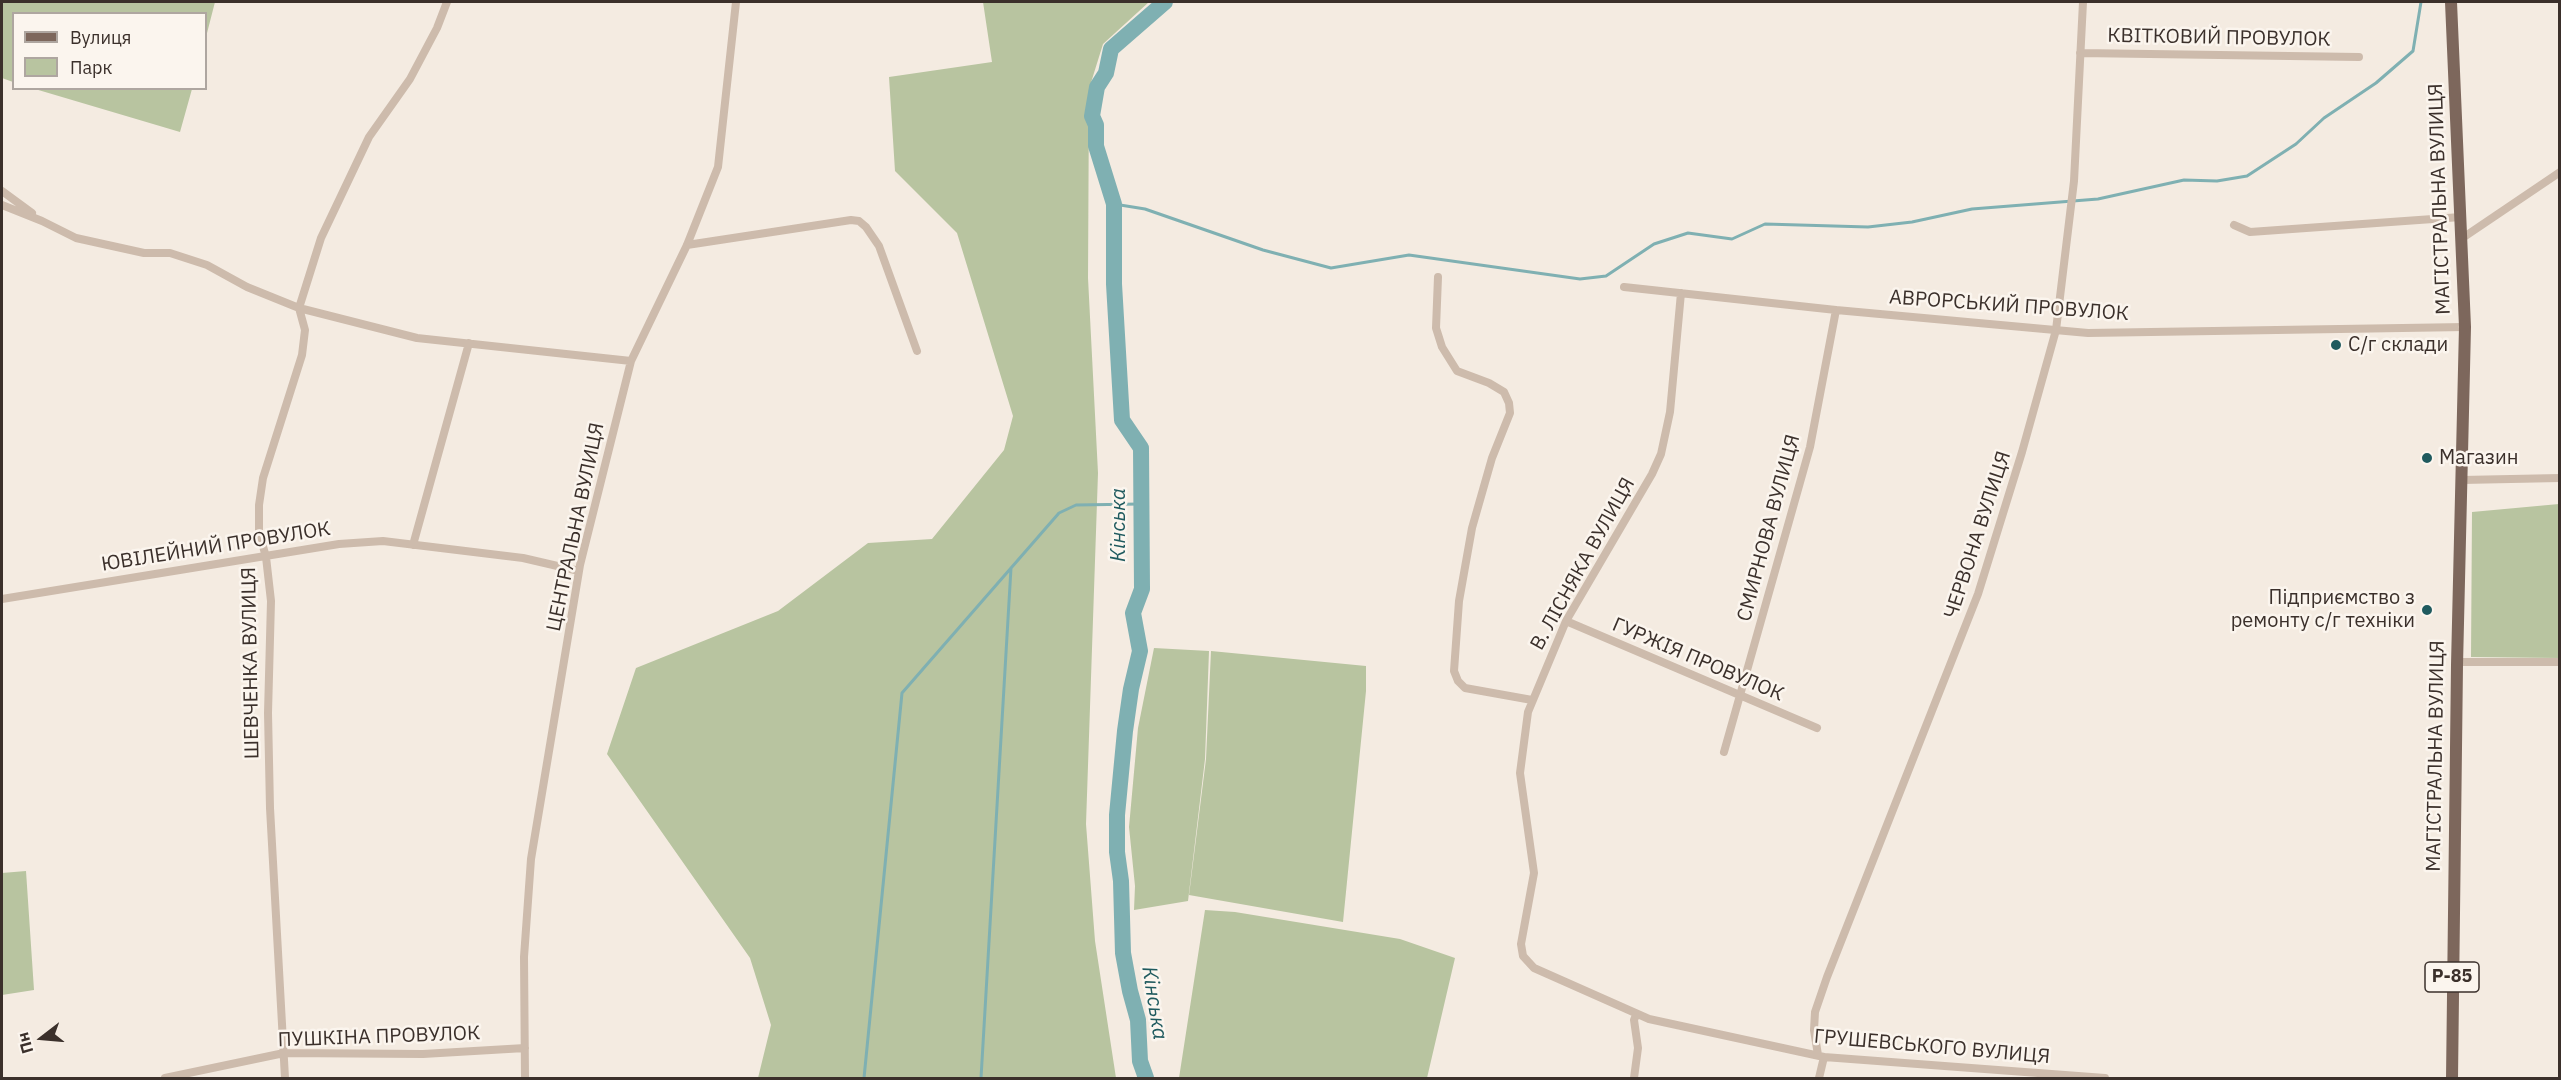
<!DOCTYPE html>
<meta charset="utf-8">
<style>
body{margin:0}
#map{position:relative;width:2561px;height:1080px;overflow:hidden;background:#f4ebe1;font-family:"IBM Plex Sans",sans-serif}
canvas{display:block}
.frame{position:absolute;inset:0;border:3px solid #3b302b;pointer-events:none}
.legend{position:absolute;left:12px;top:12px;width:195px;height:78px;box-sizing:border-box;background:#fbf5ee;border:2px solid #aea6a0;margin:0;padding:8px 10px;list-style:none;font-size:18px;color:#3b302b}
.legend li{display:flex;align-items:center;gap:12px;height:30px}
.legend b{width:30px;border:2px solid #aea6a0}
.north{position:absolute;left:12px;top:1008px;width:60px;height:60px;-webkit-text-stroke:4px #fbf5ee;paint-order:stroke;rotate:254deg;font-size:16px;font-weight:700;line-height:24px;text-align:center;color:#3b302b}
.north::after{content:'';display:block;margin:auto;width:21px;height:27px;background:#3b302b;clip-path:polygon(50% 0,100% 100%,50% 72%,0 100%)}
</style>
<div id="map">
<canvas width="2561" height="1080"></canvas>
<div class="frame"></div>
<ul class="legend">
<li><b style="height:8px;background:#7d675c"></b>Вулиця</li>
<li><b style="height:16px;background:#b8c4a0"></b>Парк</li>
</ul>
<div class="north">Пн</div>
</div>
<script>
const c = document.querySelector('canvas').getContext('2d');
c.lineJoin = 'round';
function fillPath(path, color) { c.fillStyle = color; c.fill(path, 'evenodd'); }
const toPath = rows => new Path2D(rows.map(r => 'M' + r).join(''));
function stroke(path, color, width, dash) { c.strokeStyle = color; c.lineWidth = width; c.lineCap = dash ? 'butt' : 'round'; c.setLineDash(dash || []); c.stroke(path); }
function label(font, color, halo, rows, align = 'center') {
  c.font = font + ' "IBM Plex Sans",sans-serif'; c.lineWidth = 5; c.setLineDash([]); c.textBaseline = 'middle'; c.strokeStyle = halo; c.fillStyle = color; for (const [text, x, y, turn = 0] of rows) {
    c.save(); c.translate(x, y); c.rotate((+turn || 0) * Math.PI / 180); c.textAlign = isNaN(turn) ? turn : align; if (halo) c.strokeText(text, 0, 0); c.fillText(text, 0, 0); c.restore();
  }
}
const green = toPath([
 [2,2,215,2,206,37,206,14,14,14,13,82,2,78],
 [983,2,1149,2,1103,44,1089,89,1088,278,1098,473,1086,824,1095,941,1116,1078,758,1078,771,1025,750,958,607,754,636,668,778,611,868,543,932,539,1004,450,1013,416,957,233,895,171,889,77,992,62],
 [35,89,192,89,180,132],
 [2559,504,2559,658,2471,657,2472,512],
 [1154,648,1209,651,1205,759,1188,901,1134,910,1135,886,1129,827,1138,728],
 [1211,651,1366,666,1366,691,1343,922,1189,895,1206,759],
 [26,871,34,990,2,995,2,873],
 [1205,910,1235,912,1400,939,1455,958,1427,1078,1179,1078]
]);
const stream = toPath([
 [1114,204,1145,209,1263,250,1331,268,1409,255,1580,279,1606,276,1654,244,1688,233,1732,239,1765,224,1868,227,1912,222,1972,209,2098,199,2184,180,2217,181,2247,176,2296,144,2324,118,2376,83,2413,51,2421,2],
 [864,1078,902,693,1059,513,1076,505,1140,504],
 [981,1078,1011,568]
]);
const river = toPath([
 [1146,1078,1140,1061,1138,1020,1130,991,1123,953,1121,881,1117,852,1117,815,1125,731,1131,689,1140,651,1133,613,1142,589,1141,448,1122,420,1114,284,1114,204,1096,146,1096,125,1092,116,1097,87,1106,73,1111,49,1165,2]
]);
const street = toPath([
 [2080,53,2359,57],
 [2,191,32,213],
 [2,205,42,221,76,238,144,253,170,253,207,265,247,287,299,308,417,338,631,361],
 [2234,225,2250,232,2461,217],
 [2461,239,2560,172],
 [687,245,851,220,859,221,866,227,879,246,917,351],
 [1438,277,1436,328,1442,347,1457,371,1489,383,1504,392,1509,403,1510,413,1492,458,1472,528,1459,601,1454,671,1458,681,1465,688,1532,700],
 [1624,287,1836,310,2088,333,2465,327],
 [1681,293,1670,412,1661,454,1652,474,1566,621,1528,712,1520,773,1534,873,1521,944,1523,956,1534,968,1649,1019,1824,1057,2105,1078],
 [2462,480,2560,478],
 [413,545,469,343],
 [2,599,339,544,383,541,523,558,579,571],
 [1566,621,1817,728],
 [2457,662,2560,662],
 [1724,752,1810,447,1836,310],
 [1818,1055,1814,1030,1815,1012,1827,977,1978,594,2022,452,2056,330,2074,181,2083,2],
 [165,1078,284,1053,423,1054,525,1048],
 [285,1078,270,808,268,713,271,601,266,557,259,532,259,505,263,478,302,355,305,330,299,308,321,238,369,137,410,79,437,28,447,2],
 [525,1078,524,957,531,859,580,565,631,361,687,245,718,167,736,2],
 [1634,1078,1638,1048,1634,1020,1636,1015],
 [1819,1078,1824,1057]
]);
const primary = toPath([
 [2451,2,2465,327,2457,665,2452,1078]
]);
const markers = [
 [2336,345,6,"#1f5a5e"],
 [2427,458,6,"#1f5a5e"],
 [2427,610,6,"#1f5a5e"]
];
const shields = [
 [2452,977,54]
];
const shieldNames = [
 ["Р-85",2452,977]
];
const streetNames = [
 ["КВІТКОВИЙ ПРОВУЛОК",2219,38,1],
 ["МАГІСТРАЛЬНА ВУЛИЦЯ",2440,199,-92],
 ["АВРОРСЬКИЙ ПРОВУЛОК",2009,306,4],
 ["ЦЕНТРАЛЬНА ВУЛИЦЯ",576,527,-78],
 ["СМИРНОВА ВУЛИЦЯ",1769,528,-75],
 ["ЧЕРВОНА ВУЛИЦЯ",1978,535,-72],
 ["ЮВІЛЕЙНИЙ ПРОВУЛОК",216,547,-9],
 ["В. ЛІСНЯКА ВУЛИЦЯ",1583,564,-61],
 ["ГУРЖІЯ ПРОВУЛОК",1698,660,23],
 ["ШЕВЧЕНКА ВУЛИЦЯ",251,663,-91],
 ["МАГІСТРАЛЬНА ВУЛИЦЯ",2436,756,-89],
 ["ПУШКІНА ПРОВУЛОК",379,1037,-2],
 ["ГРУШЕВСЬКОГО ВУЛИЦЯ",1932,1047,5]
];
const poiNames = [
 ["С/г склади",2348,345],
 ["Магазин",2439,458],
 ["Підприємство з",2415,598,"right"],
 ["ремонту с/г техніки",2415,621,"right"]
];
const waterNames = [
 ["Кінська",1119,525,-90],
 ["Кінська",1154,1003,81]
];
fillPath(green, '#b8c4a0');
stroke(stream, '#7fb0b2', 3);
stroke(river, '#7fb0b2', 16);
stroke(street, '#cdbbac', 8);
stroke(primary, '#7d675c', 12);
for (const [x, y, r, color] of markers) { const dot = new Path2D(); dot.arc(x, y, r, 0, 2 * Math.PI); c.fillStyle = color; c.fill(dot); stroke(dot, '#fbf5ee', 2); }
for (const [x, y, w] of shields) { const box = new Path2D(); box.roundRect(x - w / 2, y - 15, w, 30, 4.5); c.fillStyle = '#fbf5ee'; c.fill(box); stroke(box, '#3b302b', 1.5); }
label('bold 18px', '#3b302b', null, shieldNames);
label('20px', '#3b302b', '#fbf5ee', streetNames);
label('20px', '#3b302b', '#fbf5ee', poiNames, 'left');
label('italic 21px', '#1f5a5e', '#fbf5ee', waterNames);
</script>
